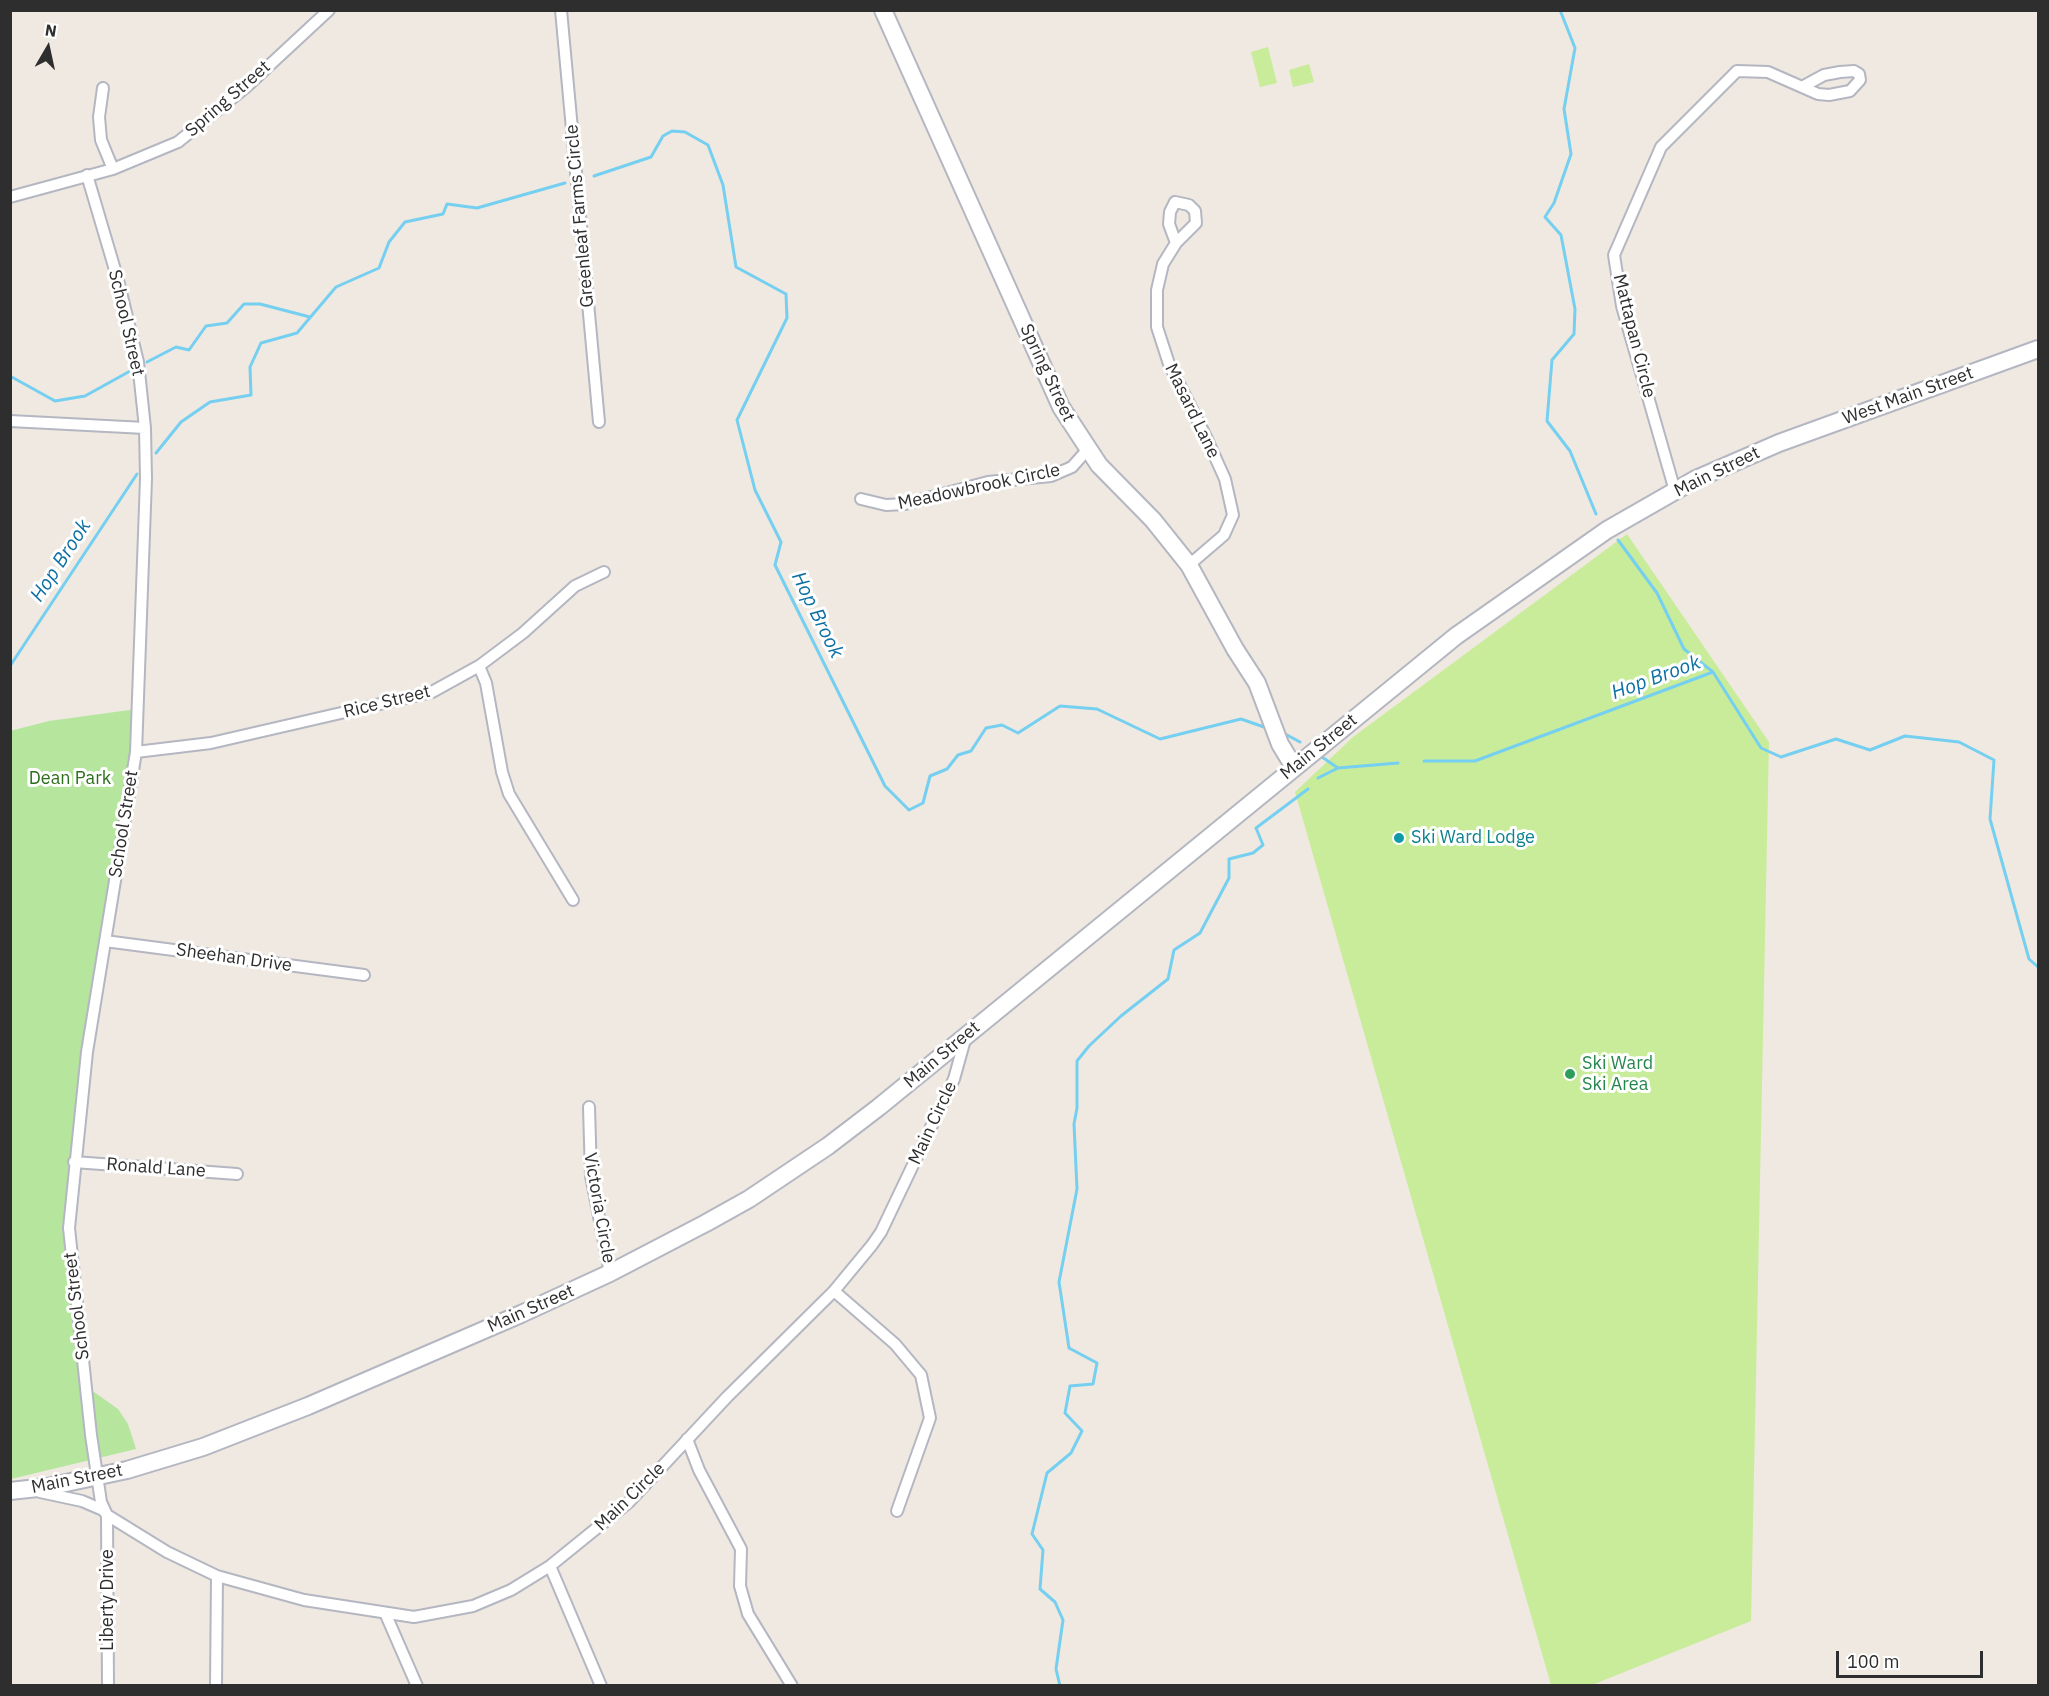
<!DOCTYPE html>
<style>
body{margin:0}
#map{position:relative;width:2049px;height:1696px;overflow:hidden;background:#efe9e1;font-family:"IBM Plex Sans",sans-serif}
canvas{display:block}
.frame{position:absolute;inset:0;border:12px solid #2e2e2e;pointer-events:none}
.north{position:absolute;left:18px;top:18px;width:60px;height:60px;-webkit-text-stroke:4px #fff;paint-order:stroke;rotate:9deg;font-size:16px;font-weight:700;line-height:24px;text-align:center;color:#2e2e2e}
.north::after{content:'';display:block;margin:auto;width:21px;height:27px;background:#2e2e2e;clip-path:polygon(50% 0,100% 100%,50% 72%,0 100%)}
.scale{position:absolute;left:1836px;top:1651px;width:147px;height:27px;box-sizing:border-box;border:3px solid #2e2e2e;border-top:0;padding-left:8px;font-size:18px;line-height:21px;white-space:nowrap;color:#2e2e2e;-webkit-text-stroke:4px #fff;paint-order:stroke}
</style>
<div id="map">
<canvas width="2049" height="1696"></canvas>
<div class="frame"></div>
<div class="north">N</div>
<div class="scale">100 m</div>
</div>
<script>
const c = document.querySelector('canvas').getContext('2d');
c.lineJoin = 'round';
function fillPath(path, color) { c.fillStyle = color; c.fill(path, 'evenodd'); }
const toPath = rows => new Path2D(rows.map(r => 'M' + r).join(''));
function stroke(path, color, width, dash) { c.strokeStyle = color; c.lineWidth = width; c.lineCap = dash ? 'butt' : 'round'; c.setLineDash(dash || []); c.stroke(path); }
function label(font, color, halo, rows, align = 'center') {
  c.font = font + ' "IBM Plex Sans",sans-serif'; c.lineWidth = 6; c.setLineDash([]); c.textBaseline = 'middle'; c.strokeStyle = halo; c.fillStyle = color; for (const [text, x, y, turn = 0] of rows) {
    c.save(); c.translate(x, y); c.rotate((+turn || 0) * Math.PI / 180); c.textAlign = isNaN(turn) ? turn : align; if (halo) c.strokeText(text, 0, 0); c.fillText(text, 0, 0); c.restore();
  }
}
const green = toPath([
 [137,709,134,750,67,1185,65,1230,87,1387,118,1409,128,1424,136,1449,11,1479,10,731,49,721]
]);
const pitch = toPath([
 [1268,47,1277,83,1260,87,1251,52],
 [1309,64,1314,82,1293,87,1289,70],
 [1627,534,1769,742,1751,1621,1592,1685,1551,1685,1295,792,1353,737]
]);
const stream = toPath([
 [1560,10,1575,48,1564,109,1571,154,1554,203,1545,217,1561,235,1575,309,1574,334,1552,360,1547,421,1570,451,1596,514],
 [594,176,651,157,663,136,672,131,685,132,708,145,723,185,736,267,786,294,787,318,737,420,755,490,781,542,775,565,885,786,909,810,923,803,930,776,947,769,958,755,971,751,986,728,1002,725,1018,733,1060,706,1097,709,1160,739,1241,719,1264,727],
 [147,362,176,347,189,350,206,326,227,323,244,304,260,304,310,317],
 [10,376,55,401,85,396,132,370],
 [156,453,181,422,210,402,251,395,250,367,261,343,297,333,336,287,379,268,389,242,405,222,443,214,447,204,477,208,565,183],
 [1618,540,1657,593,1684,649,1713,672],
 [10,666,137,474],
 [1287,735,1300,742],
 [1322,757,1338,768,1398,763],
 [1424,761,1475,761,1713,672,1761,748,1781,757,1836,739,1870,750,1905,736,1959,742,1994,760,1990,819,2029,959,2038,967],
 [1318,778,1338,768],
 [1060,1686,1056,1669,1063,1620,1055,1602,1040,1589,1043,1550,1032,1534,1047,1473,1071,1453,1082,1431,1065,1413,1070,1386,1093,1384,1097,1363,1069,1348,1059,1282,1077,1189,1074,1124,1077,1108,1077,1061,1089,1046,1121,1016,1168,979,1174,950,1200,933,1229,878,1229,859,1253,853,1263,845,1256,828,1308,789]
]);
const street = toPath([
 [561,10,599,422],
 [103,88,99,117,101,140,113,169],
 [87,175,118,280,138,362,145,428,146,479,136,752,87,1052,69,1228,91,1435,101,1502,107,1515,167,1552,217,1576,304,1600,414,1617,473,1606,511,1590,550,1566,629,1502,727,1397,834,1291,872,1245,881,1232,954,1079,966,1036],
 [10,197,113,169,178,142,246,87,329,10],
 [1176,243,1169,224,1170,212,1175,202,1189,205,1195,211,1196,223,1176,243,1163,264,1157,290,1157,327,1169,364,1207,439,1225,479,1233,515,1224,535,1189,565],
 [10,421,145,428],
 [1675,491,1622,306,1614,255,1661,147,1737,71,1768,72,1818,94,1829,95,1850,91,1860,80,1859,74,1854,71,1840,72,1824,75,1802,87],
 [861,499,886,505,905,504,988,482,1051,476,1072,467,1088,449],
 [479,666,486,683,502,772,509,794,573,900],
 [136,752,211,743,432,692,479,666,523,633,575,586,604,572],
 [105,941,364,975],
 [589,1107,591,1176,610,1273],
 [74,1162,237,1174],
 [834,1291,895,1344,921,1375,930,1418,897,1511],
 [687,1439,699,1470,741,1549,740,1586,748,1614,792,1686],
 [40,1492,82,1501,103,1510,107,1515,108,1686],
 [550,1566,601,1686],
 [386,1615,417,1686],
 [216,1686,217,1576]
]);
const secondary = toPath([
 [883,10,1061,407,1099,465,1153,520,1189,565,1235,649,1257,683,1280,744,1294,767],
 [10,1491,47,1487,127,1470,203,1447,308,1406,521,1314,610,1273,706,1223,749,1199,828,1146,879,1107,1456,636,1607,530,1696,479,1779,443,2038,349]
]);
const markers = [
 [1399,838,6,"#0f9aa8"],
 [1570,1074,6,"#2e9e5b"]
];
const streetNames = [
 ["Spring Street",228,99,-41],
 ["Greenleaf Farms Circle",580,216,-95],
 ["School Street",126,323,77],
 ["Mattapan Circle",1634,336,76],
 ["Spring Street",1047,373,65],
 ["West Main Street",1908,396,-20],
 ["Masard Lane",1192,411,64],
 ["Main Street",1717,472,-26],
 ["Meadowbrook Circle",979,487,-12],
 ["Rice Street",387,702,-14],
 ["Main Street",1319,747,-39],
 ["School Street",124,824,-81],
 ["Sheehan Drive",234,958,8],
 ["Main Street",942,1055,-40],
 ["Main Circle",933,1123,-65],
 ["Ronald Lane",156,1168,4],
 ["Victoria Circle",599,1208,80],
 ["School Street",77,1306,-97],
 ["Main Street",531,1309,-24],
 ["Main Street",77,1479,-11],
 ["Main Circle",630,1497,-44],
 ["Liberty Drive",108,1600,-90]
];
const parkNames = [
 ["Dean Park",70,779]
];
const cultureNames = [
 ["Ski Ward Lodge",1411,838]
];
const leisureNames = [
 ["Ski Ward",1582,1064],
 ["Ski Area",1582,1085]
];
const waterNames = [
 ["Hop Brook",61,561,-57],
 ["Hop Brook",817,615,64],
 ["Hop Brook",1656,678,-20]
];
fillPath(green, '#b6e59e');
fillPath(pitch, '#c9ec9a');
stroke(stream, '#75cff0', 3);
stroke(street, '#b4b7c1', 14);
stroke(secondary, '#b4b7c1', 20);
stroke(street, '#fff', 10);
stroke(secondary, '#fff', 16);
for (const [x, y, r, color] of markers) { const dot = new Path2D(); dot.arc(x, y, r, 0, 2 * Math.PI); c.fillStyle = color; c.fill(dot); stroke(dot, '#fff', 2); }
label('18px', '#2e2e2e', '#fff', streetNames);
label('18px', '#2c6e1b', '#fff', parkNames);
label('18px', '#0d838f', '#fff', cultureNames, 'left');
label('18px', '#27864d', '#fff', leisureNames, 'left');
label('italic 20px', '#0d6fa3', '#fff', waterNames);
</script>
